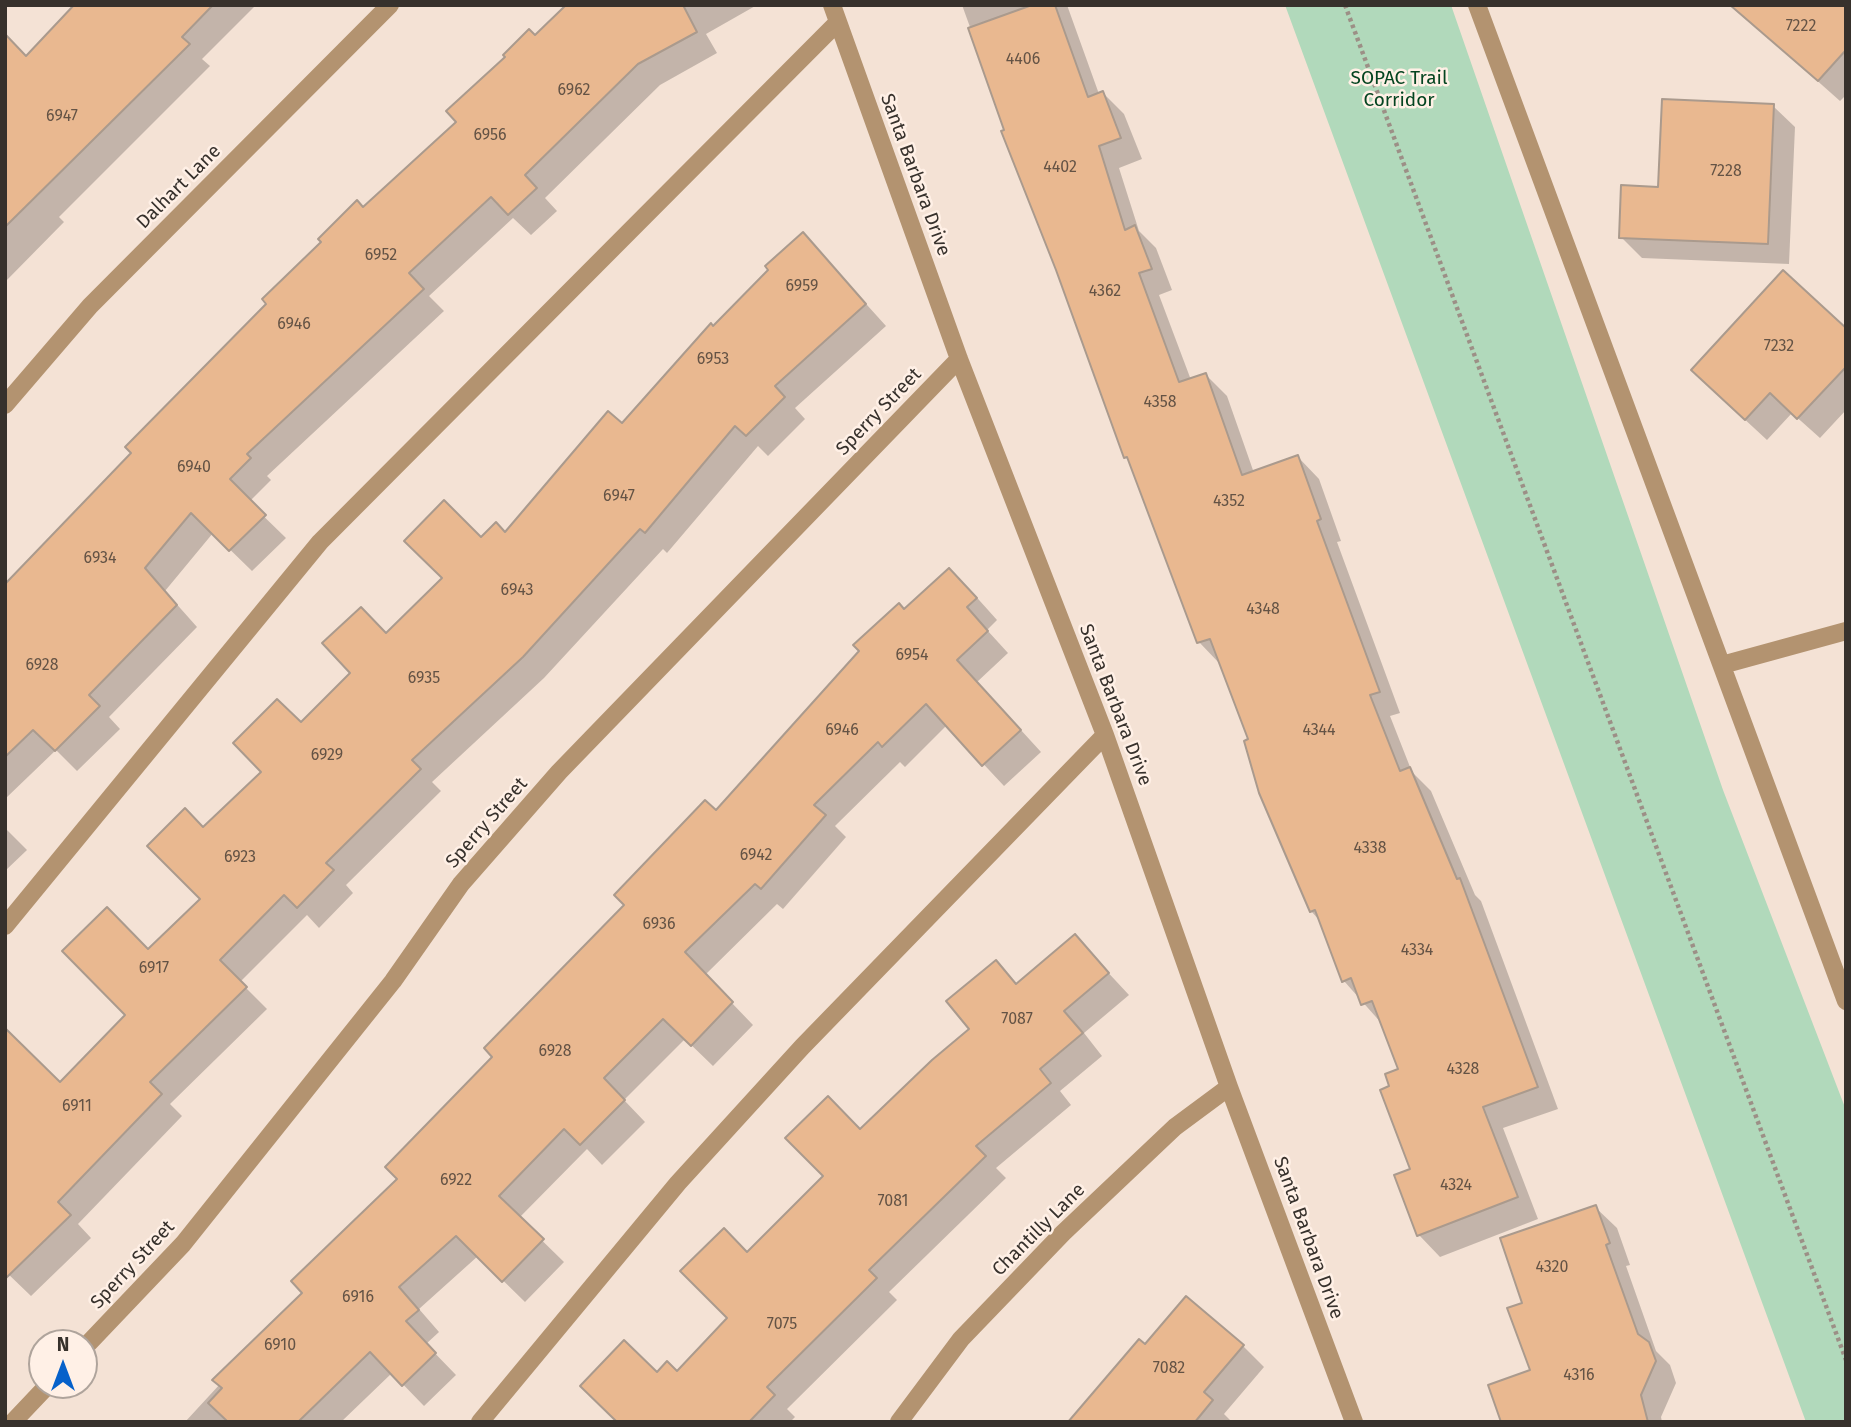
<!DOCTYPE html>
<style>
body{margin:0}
#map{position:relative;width:1851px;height:1427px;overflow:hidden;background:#f4e2d5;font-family:"Fira Sans",sans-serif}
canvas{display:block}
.frame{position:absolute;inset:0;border:7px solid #37312c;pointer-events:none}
.north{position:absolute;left:28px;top:1329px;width:70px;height:70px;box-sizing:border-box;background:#fff0e6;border:2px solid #afa49c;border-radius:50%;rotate:0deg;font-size:19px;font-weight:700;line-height:28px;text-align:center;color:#37312c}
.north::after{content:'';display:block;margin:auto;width:24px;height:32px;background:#0661ca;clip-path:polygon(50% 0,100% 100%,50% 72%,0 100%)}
</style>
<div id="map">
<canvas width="1851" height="1427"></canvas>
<div class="frame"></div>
<div class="north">N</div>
</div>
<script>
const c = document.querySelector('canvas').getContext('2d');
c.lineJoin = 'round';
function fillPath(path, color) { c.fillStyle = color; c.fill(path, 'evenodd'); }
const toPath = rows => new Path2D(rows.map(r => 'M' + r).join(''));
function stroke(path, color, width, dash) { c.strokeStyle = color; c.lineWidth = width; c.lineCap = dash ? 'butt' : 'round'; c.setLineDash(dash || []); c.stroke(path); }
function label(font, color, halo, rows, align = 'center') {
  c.font = font + ' "Fira Sans",sans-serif'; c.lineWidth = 5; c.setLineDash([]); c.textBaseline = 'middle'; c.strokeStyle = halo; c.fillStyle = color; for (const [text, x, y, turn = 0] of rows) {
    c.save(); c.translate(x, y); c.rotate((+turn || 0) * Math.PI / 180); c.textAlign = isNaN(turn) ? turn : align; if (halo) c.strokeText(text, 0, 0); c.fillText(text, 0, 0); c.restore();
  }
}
const green = toPath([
 [1285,5,1451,5,1723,790,1846,1110,1846,1422,1806,1422]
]);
const shadow = toPath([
 [76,5,256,5,202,59,210,66,59,217,64,222,5,282,5,37,27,58],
 [569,5,757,5,706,34,717,53,660,85,545,198,557,211,531,235,513,218,429,296,444,311,267,476,271,480,249,502,286,538,252,571,213,533,165,591,197,627,109,717,120,729,77,771,56,750,5,799,5,586,363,209,459,122],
 [962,5,1067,5,1099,94,1103,93,1124,114,1142,159,1119,168,1139,231,1156,248,1172,290,1159,295,1191,380,1206,375,1227,396,1254,473,1298,457,1319,479,1341,541,1337,542,1400,713,1390,716,1412,772,1431,791,1475,895,1481,901,1558,1109,1503,1128,1538,1219,1440,1257,1419,1235,1412,1170,1391,1087,1400,1070,1383,1025,1344,981,1320,921,1311,911,1261,792,1250,740,1220,664,1199,642,1132,463,1126,457],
 [1732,5,1846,5,1846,95,1840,101],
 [1773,106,1795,127,1789,264,1642,258,1621,237,1660,189],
 [803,234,886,326,795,408,805,419,768,456,758,446,667,553,663,549,544,678,432,782,441,791,346,885,353,893,319,928,307,915,240,982,267,1009,170,1104,182,1116,78,1224,91,1238,31,1296,5,1271,60,1084,127,1015,149,951,202,899,204,829,264,772,301,725,481,540,505,534,622,425],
 [1846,331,1846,410,1820,438,1792,413,1767,440,1714,391],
 [971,591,997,620,987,630,1008,653,977,682,1041,752,1004,786,947,725,905,767,900,762,835,826,846,837,783,909,777,904,705,975,753,1025,713,1066,685,1039,624,1100,645,1122,602,1165,587,1149,519,1218,564,1262,525,1302,478,1256,419,1309,439,1332,426,1344,456,1375,424,1406,392,1373,341,1422,185,1422,304,1293,400,1179,495,1057,716,812,904,611],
 [5,828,27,850,5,871],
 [1075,937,1129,995,1084,1033,1102,1056,1060,1091,1071,1105,996,1168,1006,1178,889,1292,897,1300,787,1409,795,1417,790,1422,619,1422,657,1375,677,1373,729,1318,748,1254,825,1176,860,1131,972,1029,996,962,1018,985],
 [1595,1207,1617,1228,1630,1265,1626,1266,1656,1351,1670,1365,1676,1383,1661,1417,1662,1422,1503,1422,1532,1371,1524,1305],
 [1243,1346,1264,1367,1224,1414,1232,1422,1070,1422,1145,1347]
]);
const building = toPath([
 [74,5,213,5,182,37,190,44,5,227,5,34,26,56,74,5],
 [566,5,683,5,697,32,638,64,525,175,537,188,508,215,491,197,409,273,424,289,247,454,251,458,230,479,266,515,229,551,191,513,145,568,177,605,89,695,100,706,55,751,33,730,5,757,5,584,131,453,125,447,266,304,262,299,321,242,318,239,357,200,363,207,456,122,446,111,505,57,503,55,529,29,535,35,566,5],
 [1032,5,1055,5,1088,97,1103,91,1121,138,1099,146,1125,230,1135,225,1152,269,1139,273,1179,382,1206,373,1242,475,1298,455,1321,519,1317,521,1380,692,1370,695,1400,771,1410,767,1457,879,1460,878,1538,1087,1483,1107,1518,1197,1417,1236,1394,1175,1410,1169,1380,1090,1389,1086,1385,1074,1398,1069,1372,1001,1361,1005,1351,978,1342,982,1315,910,1310,912,1259,793,1244,741,1248,739,1210,639,1197,643,1127,457,1124,458,1056,270,1001,131,1004,130,968,28,1032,5],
 [1730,5,1846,5,1846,50,1818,81,1730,5],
 [1662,99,1774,104,1768,244,1619,238,1621,185,1658,187,1662,99],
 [803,232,866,304,775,386,785,397,746,436,735,426,645,533,640,529,523,657,412,760,421,769,326,863,334,870,297,908,284,895,220,960,247,987,150,1082,162,1094,58,1202,71,1215,5,1279,5,1028,60,1082,125,1015,62,951,107,907,148,949,200,899,147,846,185,808,203,827,261,772,233,743,277,699,301,722,350,673,322,643,361,607,386,633,442,578,404,541,444,500,481,537,496,522,505,532,608,411,622,423,711,323,713,326,768,270,765,266,803,232],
 [1783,270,1846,328,1846,367,1797,419,1770,393,1745,420,1691,370,1783,270],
 [949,568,977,598,967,607,988,631,957,660,1021,730,982,766,926,704,882,747,878,742,814,805,826,815,761,889,755,884,685,952,733,1002,691,1046,663,1019,604,1078,625,1100,580,1145,564,1129,499,1196,544,1239,502,1282,456,1236,399,1287,419,1310,406,1321,436,1353,402,1386,370,1352,298,1422,228,1422,208,1403,222,1388,212,1380,302,1293,291,1281,397,1179,385,1167,492,1057,484,1048,624,905,614,895,705,800,716,810,859,651,853,645,899,603,904,609,949,568],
 [1075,934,1109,973,1064,1011,1083,1033,1040,1069,1051,1083,976,1146,986,1156,869,1270,877,1278,767,1387,775,1395,749,1422,617,1422,580,1386,624,1340,657,1372,667,1361,677,1371,727,1318,680,1271,724,1228,747,1252,823,1176,785,1138,828,1096,860,1129,932,1060,969,1029,946,1001,996,960,1016,984,1075,934],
 [1596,1205,1610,1243,1606,1245,1638,1334,1649,1342,1656,1361,1641,1395,1648,1422,1501,1422,1488,1385,1530,1370,1507,1308,1522,1303,1500,1238,1596,1205],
 [1186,1296,1244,1345,1204,1392,1213,1400,1195,1422,1068,1422,1139,1339,1145,1344,1186,1296]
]);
const path = toPath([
 [1345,5,1846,1360]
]);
const minor = toPath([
 [832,5,959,359,1105,735,1229,1087,1354,1422],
 [1477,5,1846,1001],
 [5,405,90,306,390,5],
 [1722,665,1846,631],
 [5,926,320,542,838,22],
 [84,1348,183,1244,393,981,461,884,559,772,959,359],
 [13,1422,48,1385],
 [480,1422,678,1183,802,1047,1105,735],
 [899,1422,961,1339,1063,1233,1175,1127,1229,1087]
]);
const numberNames = [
 ["7222",1801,27],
 ["4406",1023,60],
 ["6962",574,91],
 ["6947",62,117],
 ["6956",490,136],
 ["4402",1060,168],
 ["7228",1726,172],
 ["6952",381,256],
 ["6959",802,287],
 ["4362",1105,292],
 ["6946",294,325],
 ["7232",1779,347],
 ["6953",713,360],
 ["4358",1160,403],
 ["6940",194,468],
 ["6947",619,497],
 ["4352",1229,502],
 ["6934",100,559],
 ["6943",517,591],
 ["4348",1263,610],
 ["6954",912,656],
 ["6928",42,666],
 ["6935",424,679],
 ["6946",842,731],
 ["4344",1319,731],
 ["6929",327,756],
 ["4338",1370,849],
 ["6942",756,856],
 ["6923",240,858],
 ["6936",659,925],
 ["4334",1417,951],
 ["6917",154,969],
 ["7087",1017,1020],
 ["6928",555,1052],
 ["4328",1463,1070],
 ["6911",77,1107],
 ["6922",456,1181],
 ["4324",1456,1186],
 ["7081",893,1202],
 ["4320",1552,1268],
 ["6916",358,1298],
 ["7075",782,1325],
 ["6910",280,1346],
 ["7082",1169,1369],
 ["4316",1579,1376]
];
const parkNames = [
 ["SOPAC Trail",1399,79],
 ["Corridor",1399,101]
];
const streetNames = [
 ["Santa Barbara Drive",915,175,70],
 ["Dalhart Lane",179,187,-45],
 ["Sperry Street",879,412,-46],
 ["Santa Barbara Drive",1115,705,69],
 ["Sperry Street",487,823,-49],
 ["Chantilly Lane",1039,1230,-45],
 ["Santa Barbara Drive",1308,1238,70],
 ["Sperry Street",133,1265,-47]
];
fillPath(green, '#b1d9bb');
fillPath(shadow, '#0003');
fillPath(building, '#e9b890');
stroke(building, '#aa9a8d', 2);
stroke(path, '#9c8f86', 4.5, [3.5, 3.5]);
stroke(minor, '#b39370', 18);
label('16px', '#645345', null, numberNames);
label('19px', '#044420', '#fff0e6', parkNames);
label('19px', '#37312c', '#fff0e6', streetNames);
</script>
